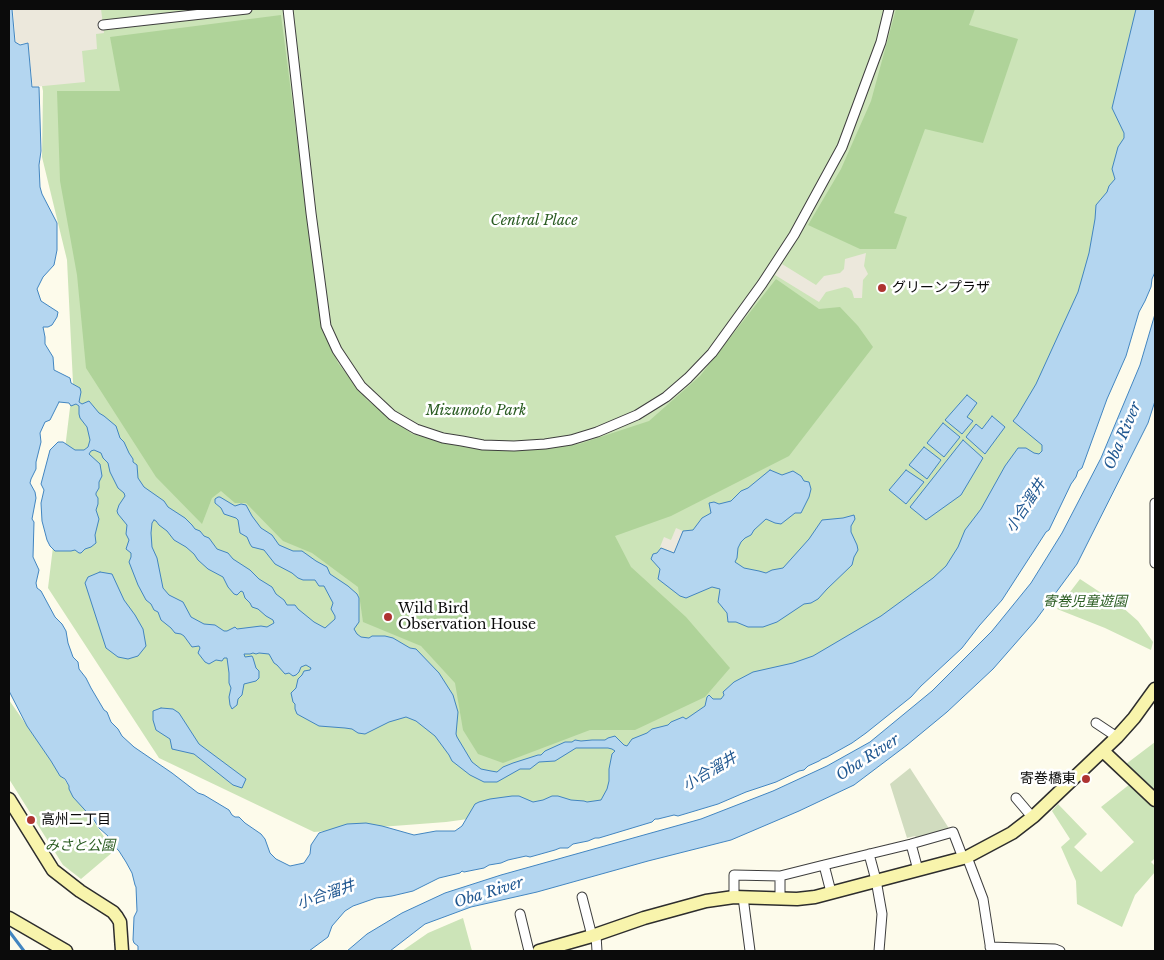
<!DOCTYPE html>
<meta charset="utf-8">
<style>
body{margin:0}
#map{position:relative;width:1164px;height:960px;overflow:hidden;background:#fdfbeb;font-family:"Libre Baskerville",serif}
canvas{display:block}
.frame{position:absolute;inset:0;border:10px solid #0b0b0b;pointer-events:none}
</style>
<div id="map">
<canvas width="1164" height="960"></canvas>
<div class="frame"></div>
</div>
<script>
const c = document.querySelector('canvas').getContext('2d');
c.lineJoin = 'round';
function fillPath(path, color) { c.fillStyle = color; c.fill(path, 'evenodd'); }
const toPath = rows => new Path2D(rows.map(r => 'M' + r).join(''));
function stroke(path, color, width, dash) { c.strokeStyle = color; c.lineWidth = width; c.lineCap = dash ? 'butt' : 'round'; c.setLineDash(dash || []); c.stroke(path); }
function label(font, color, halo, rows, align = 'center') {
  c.font = font + ' "Libre Baskerville","Noto Sans JP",serif'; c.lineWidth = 5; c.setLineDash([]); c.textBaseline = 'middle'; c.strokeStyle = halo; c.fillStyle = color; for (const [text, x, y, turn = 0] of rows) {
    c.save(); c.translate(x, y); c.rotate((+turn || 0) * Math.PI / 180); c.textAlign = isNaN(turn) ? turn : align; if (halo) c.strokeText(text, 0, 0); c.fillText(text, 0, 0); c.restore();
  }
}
const green = toPath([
 [26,9,1155,9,1155,35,1062,427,961,576,607,800,446,822,314,832,159,758,48,588,73,383,67,260,42,157,43,91],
 [1080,579,1121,606,1138,621,1153,642,1151,650,1105,628,1057,609],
 [9,700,114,851,81,879,63,865,9,779],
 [1155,742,1155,791,1126,764],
 [1130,784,1155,808,1155,858,1151,862,1155,866,1155,872,1135,895,1122,927,1077,904,1076,881,1061,847,1070,839,1052,811,1058,804,1087,834,1074,847,1101,872,1134,842,1101,807],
 [463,918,472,951,402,951,428,933]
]);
const forest = toPath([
 [896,9,975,9,969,25,1018,39,983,143,925,129,894,213,907,217,896,249,860,249,808,225,841,169,871,101],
 [281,15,321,323,338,363,367,400,412,434,454,445,534,449,579,444,649,421,700,376,776,279,819,309,840,307,858,326,873,347,789,456,671,516,615,536,631,567,686,617,730,668,705,697,635,730,590,730,503,763,478,754,463,730,455,683,421,646,363,622,358,587,312,553,283,541,246,503,235,503,221,491,212,498,202,524,156,477,86,368,77,275,60,181,57,91,120,91,110,37]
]);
const cemetery = toPath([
 [910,768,950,830,918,841,915,836,907,838,890,784]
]);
const plaza = toPath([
 [13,9,101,9,104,33,96,34,97,49,82,51,85,82,33,87,28,43,16,44],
 [866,253,864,266,868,274,863,280,862,298,854,298,852,291,849,288,845,287,826,292,819,302,775,275,782,264,816,285,824,276,840,273,844,269,845,259],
 [676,528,683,531,674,553,660,547,664,537,671,540]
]);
const water = toPath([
 [9,9,12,9,15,42,20,45,28,43,32,87,39,87,41,151,39,165,40,187,42,194,57,223,57,250,54,265,43,277,37,289,41,301,58,312,57,317,52,325,48,327,43,327,45,337,45,344,53,357,54,370,70,378,71,383,80,388,81,392,79,402,82,404,89,401,99,413,104,416,116,426,120,438,124,442,129,453,133,459,133,462,137,465,138,478,144,487,164,501,168,507,185,518,192,525,195,529,200,531,204,536,209,538,217,549,228,553,233,559,250,570,259,579,272,587,276,594,284,600,287,605,295,605,298,609,314,622,325,628,335,619,335,616,331,609,333,603,324,586,319,586,315,580,303,580,298,578,292,573,275,564,264,550,252,547,250,544,247,537,240,533,238,520,236,518,224,514,221,508,215,503,215,499,218,497,220,497,235,506,241,504,246,505,252,516,261,528,272,535,279,545,293,551,302,551,316,561,327,567,330,574,348,586,357,594,359,598,359,622,354,629,357,634,361,637,369,638,372,636,385,636,393,638,410,648,416,649,439,673,453,695,458,712,456,734,457,737,472,762,481,769,491,771,497,772,503,767,513,763,538,755,541,755,545,751,565,742,572,742,575,740,581,741,592,740,605,740,608,738,615,736,624,745,627,746,632,739,647,733,652,729,668,725,671,722,683,717,686,719,689,717,705,706,707,697,709,695,713,699,721,699,724,695,723,692,734,682,753,672,793,663,813,656,881,616,933,578,946,566,958,547,965,530,981,509,1005,466,1018,448,1026,448,1034,453,1039,454,1042,451,1042,445,1013,421,1017,416,1036,384,1078,292,1089,253,1095,219,1096,205,1107,192,1109,186,1115,179,1112,169,1118,147,1124,138,1124,133,1112,108,1136,9,1155,9,1155,272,1152,279,1151,287,1145,301,1139,312,1126,356,1107,399,1082,468,1078,471,1076,477,1071,484,1049,530,1046,532,1002,600,979,626,962,648,921,686,911,697,866,733,852,743,827,757,822,759,819,761,808,766,804,770,799,771,776,782,746,792,718,804,678,816,674,815,658,819,655,819,652,822,599,838,595,838,588,841,573,844,568,848,560,848,555,850,530,857,526,856,508,860,501,863,489,865,484,868,464,872,462,871,460,873,439,878,413,891,392,896,376,898,353,906,345,911,332,926,328,937,309,951,138,951,138,946,134,943,133,940,134,917,137,911,136,887,135,885,132,873,126,862,119,851,107,838,108,836,99,828,94,820,73,797,69,789,69,786,65,779,60,776,51,761,27,726,9,691,9,9],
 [59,402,69,403,71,406,76,404,79,406,79,414,80,418,87,427,90,440,88,447,84,450,75,450,63,442,58,442,50,450,41,484,44,490,41,503,42,521,47,540,50,546,55,551,71,551,75,550,79,553,81,553,85,549,91,547,96,543,95,535,99,519,96,510,98,504,98,498,96,495,96,493,99,488,99,482,102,476,100,464,89,454,91,451,94,450,101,453,103,458,108,463,110,472,118,488,124,493,125,496,119,505,117,511,118,514,127,525,126,534,129,540,126,549,131,553,131,557,129,562,138,585,146,600,151,604,154,610,158,612,161,620,171,628,175,633,181,634,184,636,192,647,199,646,200,648,198,653,205,662,209,664,216,660,222,661,224,658,227,658,229,673,229,683,231,688,229,697,230,705,232,709,237,705,238,699,242,695,244,684,256,681,259,678,259,671,256,668,253,658,252,656,245,657,244,654,250,654,253,653,256,654,259,653,269,654,274,663,277,665,285,674,289,673,293,676,296,675,299,672,301,667,306,665,311,668,310,670,304,671,302,675,298,679,296,688,291,693,293,702,295,704,295,709,297,714,319,726,345,728,352,729,358,733,365,734,389,722,406,717,416,721,435,736,449,755,452,761,470,775,484,782,497,782,520,769,530,769,539,762,555,761,576,748,608,748,612,749,615,751,612,754,609,769,609,781,607,789,601,800,587,802,584,801,571,800,558,796,552,796,543,800,533,802,519,796,512,796,490,799,479,802,475,804,462,826,455,831,436,831,414,835,382,826,366,823,347,824,319,833,311,845,310,854,304,863,290,866,276,859,270,853,265,839,261,834,245,823,239,817,235,817,232,815,229,810,204,795,198,793,172,773,134,747,122,736,118,729,111,722,107,712,104,710,91,688,86,678,79,669,78,662,73,657,68,643,66,631,62,624,55,617,41,591,37,588,36,583,39,570,33,557,34,522,32,519,36,498,35,492,30,483,31,479,36,469,36,462,41,442,40,433,45,422,50,420,59,402],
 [154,520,156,521,159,525,167,531,174,540,186,547,194,554,198,560,208,569,223,577,228,587,234,594,237,595,241,591,243,592,245,598,250,603,252,607,258,609,266,616,273,620,274,623,267,627,261,626,237,629,235,627,227,631,224,631,215,625,204,624,191,617,183,602,169,595,163,588,157,558,152,547,151,533,152,523,154,520],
 [1155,314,1155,401,1148,423,1077,564,1035,621,993,669,947,712,907,745,854,785,799,811,731,840,648,861,537,892,471,907,425,924,390,951,347,951,367,934,402,913,445,893,501,875,701,819,773,791,827,766,870,742,932,691,992,631,1031,583,1062,533,1101,458,1140,365,1155,314],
 [967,395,977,403,967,417,973,421,962,434,945,420,967,395],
 [992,416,1005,427,985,454,966,437,976,424,982,429,992,416],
 [943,423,960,437,944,457,927,443,943,423],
 [963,440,983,458,961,495,926,520,910,507,963,440],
 [924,447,941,460,927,479,909,465,924,447],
 [770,470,782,475,793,471,801,476,804,481,809,482,811,489,809,497,801,513,795,513,781,524,775,523,766,519,754,530,751,535,745,538,741,542,738,548,737,558,735,562,744,568,759,571,766,573,772,570,783,568,809,539,822,520,843,518,854,515,855,519,851,526,851,532,857,545,858,550,854,557,852,565,827,589,818,599,811,603,804,604,777,622,763,627,748,627,736,622,728,622,727,613,718,602,720,589,712,587,686,598,680,596,658,579,660,569,651,559,653,554,657,553,661,548,674,553,683,531,693,530,702,518,711,513,709,503,714,502,719,504,731,501,741,491,748,488,770,470],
 [906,470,924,482,906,504,889,490,906,470],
 [100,572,112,574,124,600,135,615,143,629,146,646,138,656,128,659,118,657,106,648,85,583,88,577,100,572],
 [161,708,173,709,179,713,199,744,246,779,242,788,233,785,194,754,172,749,170,739,156,730,153,720,153,711,161,708]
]);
const stream = toPath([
 [9,931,24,951]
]);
const street = toPath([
 [288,9,311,213,326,326,337,350,361,386,392,415,416,429,443,438,462,441,483,445,514,446,545,444,571,440,597,432,637,415,666,397,688,378,712,353,762,284,794,235,842,147,881,42,889,9],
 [103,25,247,9],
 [1155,503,1155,563],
 [1096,723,1117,737],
 [1016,798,1033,818],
 [911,844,918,870],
 [869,854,876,880,882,914,879,951],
 [967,857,983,899,991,951],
 [831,892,824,865,911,844,953,832,963,858],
 [582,897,592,936],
 [734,897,734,875,780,876,824,865],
 [743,897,750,951],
 [780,898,780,876],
 [520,914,529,951],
 [596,935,597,951],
 [990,947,1055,949,1060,951]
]);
const secondary = toPath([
 [1103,751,1155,800],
 [9,799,53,870,80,891,113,912,117,917,120,922,122,951],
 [9,918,66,951],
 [539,951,592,936,644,918,706,901,734,897,797,899,815,897,967,857,1012,833,1034,816,1117,737,1134,718,1155,689]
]);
const markers = [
 [882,288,5,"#ae3330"],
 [388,617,5,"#ae3330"],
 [1086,779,5,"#ae3330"],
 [31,820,5,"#ae3330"]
];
const parkNames = [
 ["Central Place",534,221],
 ["Mizumoto Park",476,411],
 ["寄巻児童遊園",1085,602],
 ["みさと公園",80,846]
];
const poiNames = [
 ["グリーンプラザ",892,288],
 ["Wild Bird",398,609],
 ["Observation House",398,625],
 ["寄巻橋東",1076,779,"right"],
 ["高州二丁目",41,820]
];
const waterNames = [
 ["Oba River",1123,436,-67],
 ["小合溜井",1026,506,-57],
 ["Oba River",868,758,-33],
 ["小合溜井",710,772,-31],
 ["Oba River",489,893,-17],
 ["小合溜井",326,895,-19]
];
fillPath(green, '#cce4b8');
fillPath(forest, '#afd399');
fillPath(cemetery, '#d1dcbf');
fillPath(plaza, '#ece8dc');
fillPath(water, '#b4d6f0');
stroke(water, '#4285c0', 1);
stroke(stream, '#4285c0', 3);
stroke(street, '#3e3e3e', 11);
stroke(secondary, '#2d2d2d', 15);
stroke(street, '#fff', 9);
stroke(secondary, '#f8f4ac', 12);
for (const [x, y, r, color] of markers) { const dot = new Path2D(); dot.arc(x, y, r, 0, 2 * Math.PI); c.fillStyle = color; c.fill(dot); stroke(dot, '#fff', 2); }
label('italic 14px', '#2a5c22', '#fff', parkNames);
label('14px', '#0b0b0b', '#fff', poiNames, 'left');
label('italic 15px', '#215891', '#fff', waterNames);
</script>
